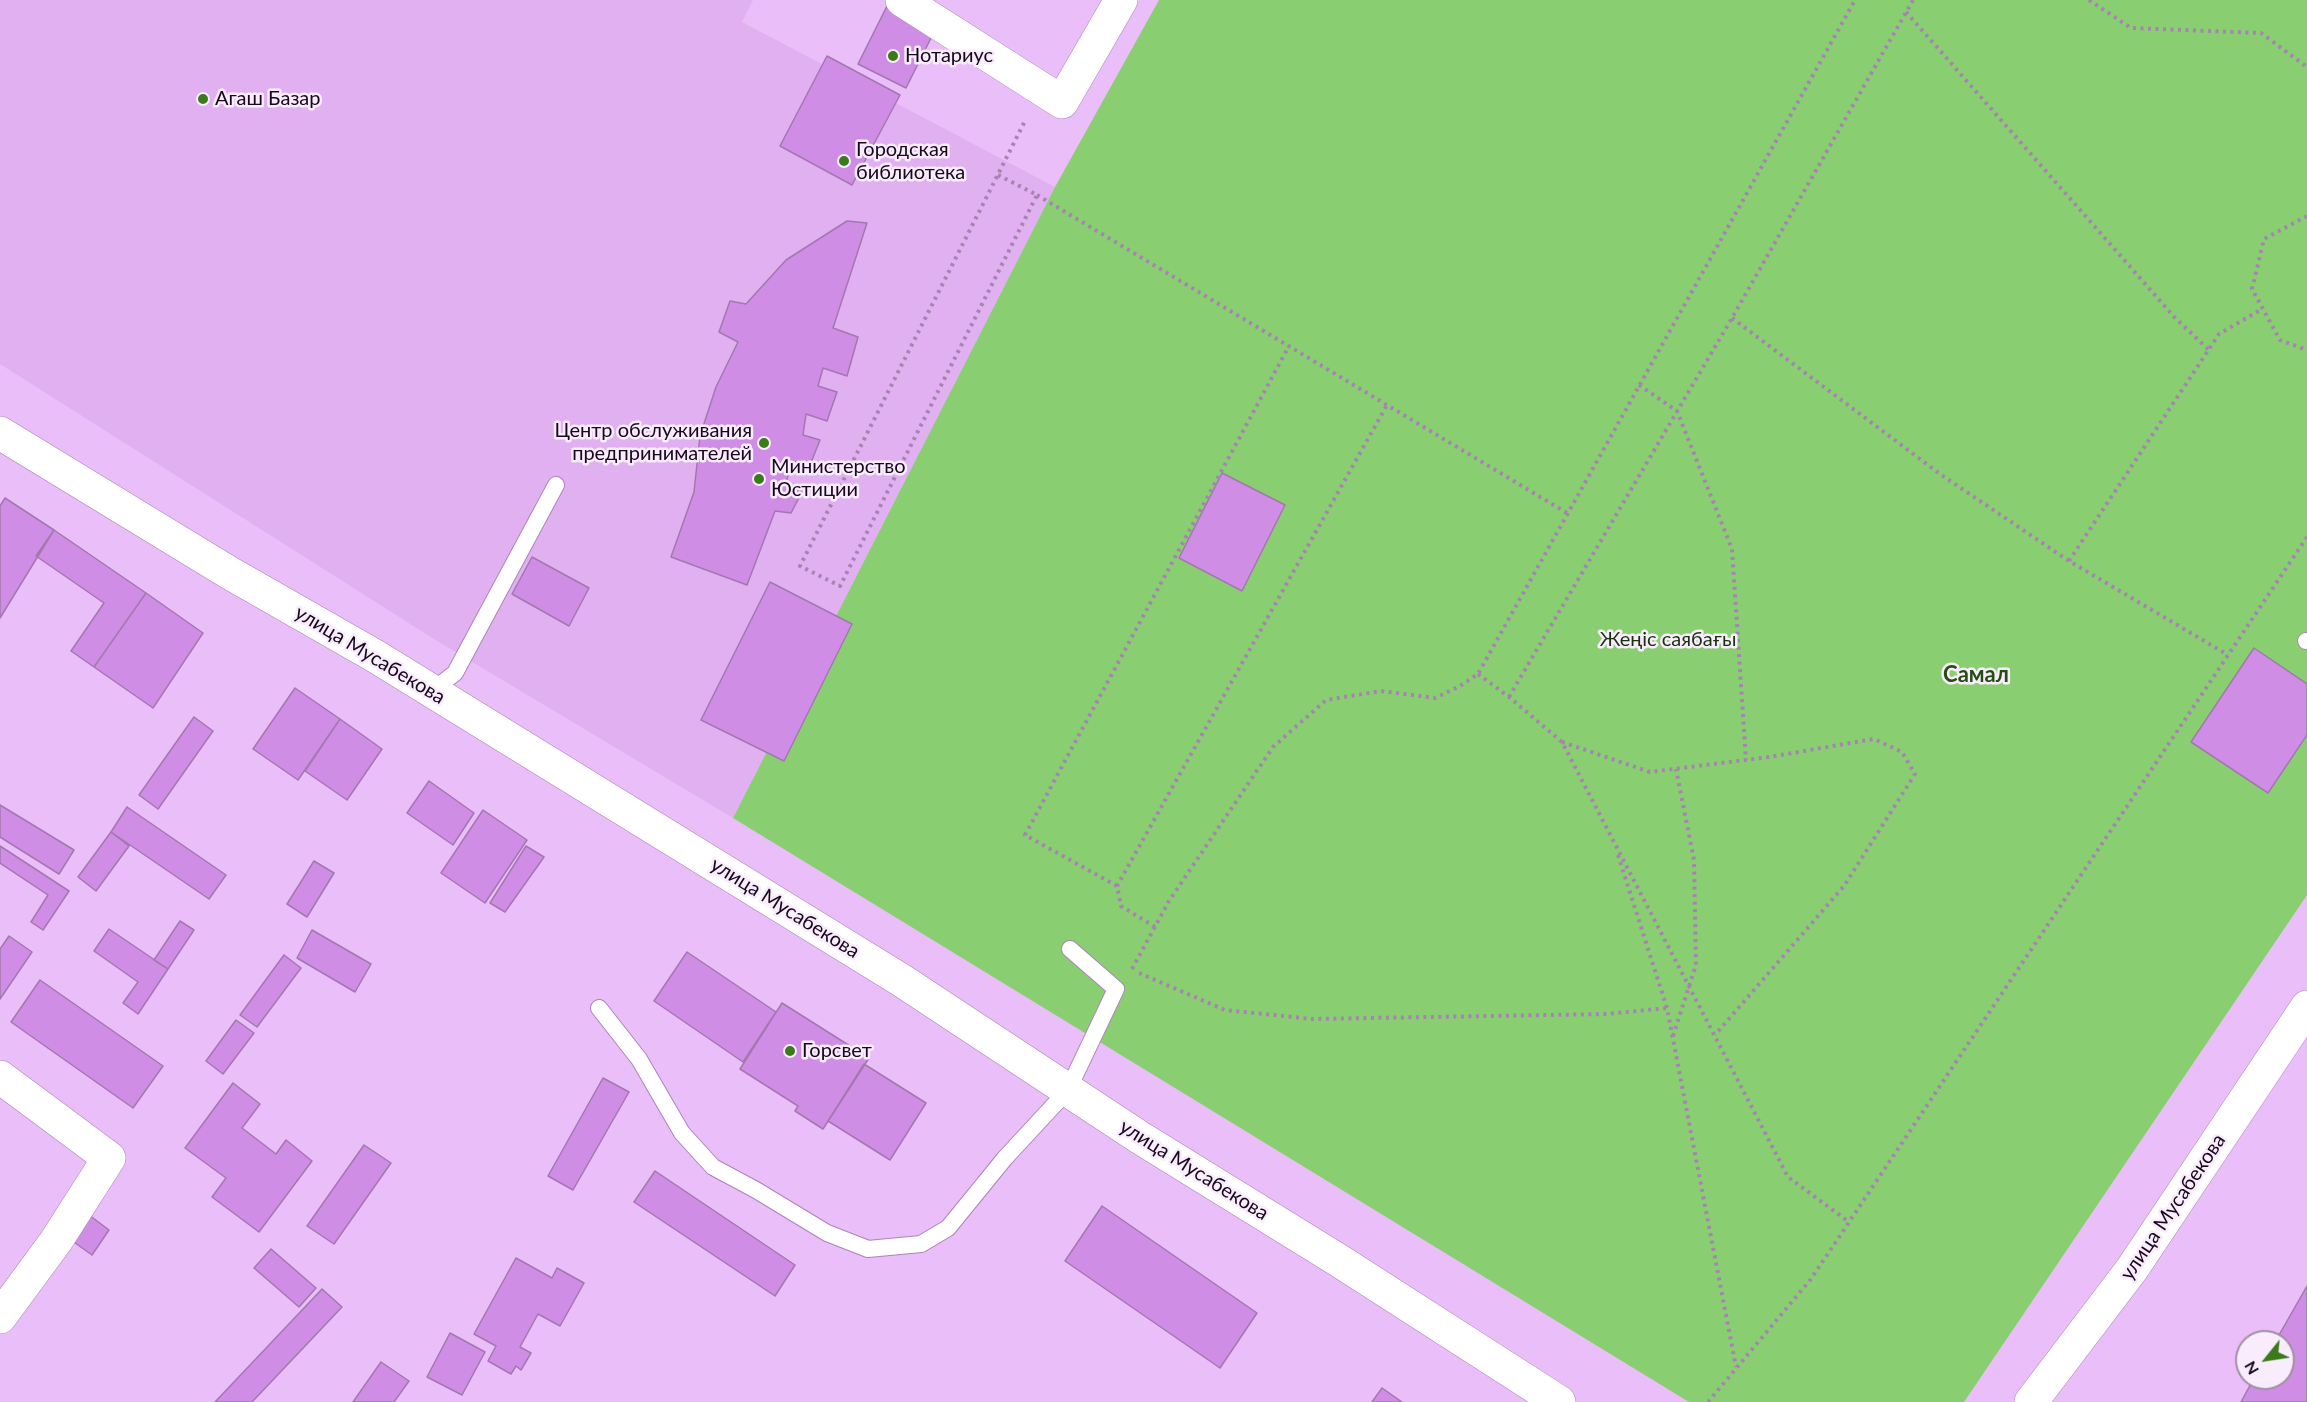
<!DOCTYPE html>
<meta charset="utf-8">
<style>
body{margin:0}
#map{position:relative;width:2307px;height:1402px;overflow:hidden;background:#eabef8;font-family:Lato,sans-serif}
canvas{display:block}
.north{position:absolute;left:2235px;top:1330px;width:60px;height:60px;box-sizing:border-box;background:#f9ecfd;border:2px solid #9f91a3;border-radius:50%;rotate:240deg;font-size:16px;font-weight:700;line-height:24px;text-align:center;color:#17081c}
.north::after{content:'';display:block;margin:auto;width:21px;height:27px;background:#397a1a;clip-path:polygon(50% 0,100% 100%,50% 72%,0 100%)}
</style>
<div id="map">
<canvas width="2307" height="1402"></canvas>
<div class="north">N</div>
</div>
<script>
const c = document.querySelector('canvas').getContext('2d');
c.lineJoin = 'round';
function fillPath(path, color) { c.fillStyle = color; c.fill(path, 'evenodd'); }
const toPath = rows => new Path2D(rows.map(r => 'M' + r).join(''));
function stroke(path, color, width, dash) { c.strokeStyle = color; c.lineWidth = width; c.lineCap = dash ? 'butt' : 'round'; c.setLineDash(dash || []); c.stroke(path); }
function label(font, color, halo, rows, align = 'center') {
  c.font = font + ' Lato,sans-serif'; c.lineWidth = 5; c.setLineDash([]); c.textBaseline = 'middle'; c.strokeStyle = halo; c.fillStyle = color; for (const [text, x, y, turn = 0] of rows) {
    c.save(); c.translate(x, y); c.rotate((+turn || 0) * Math.PI / 180); c.textAlign = isNaN(turn) ? turn : align; if (halo) c.strokeText(text, 0, 0); c.fillText(text, 0, 0); c.restore();
  }
}
const built = toPath([
 [0,0,753,0,742,22,1055,187,733,818,434,639,0,364]
]);
const green = toPath([
 [1159,0,2307,0,2307,895,1964,1402,1689,1402,733,818,1055,187]
]);
const building = toPath([
 [887,6,935,30,906,88,858,64,887,6],
 [827,56,900,95,852,185,780,146,827,56],
 [847,221,867,223,833,328,858,337,847,376,823,368,818,386,837,392,827,421,806,414,803,435,820,440,810,465,792,461,786,483,802,492,791,513,775,511,747,585,671,557,694,492,700,436,716,387,738,342,719,332,730,301,746,304,786,260,847,221],
 [1222,473,1285,505,1242,591,1179,558,1222,473],
 [5,498,54,530,0,618,0,506,5,498],
 [54,530,146,593,94,667,71,651,104,603,36,556,54,530],
 [532,557,589,588,569,626,512,594,532,557],
 [770,582,852,624,784,761,701,720,770,582],
 [146,593,203,633,153,708,94,667,146,593],
 [2254,648,2307,684,2307,735,2268,793,2191,742,2254,648],
 [295,688,340,719,298,780,253,749,295,688],
 [194,717,213,731,158,809,139,795,194,717],
 [340,719,382,749,347,800,305,771,340,719],
 [429,781,474,813,453,845,407,813,429,781],
 [0,805,74,850,59,874,0,837,0,805],
 [127,807,226,875,209,899,111,832,127,807],
 [483,810,527,840,485,903,441,873,483,810],
 [111,832,129,846,96,891,78,877,111,832],
 [0,846,69,891,43,930,31,922,48,895,0,863,0,846],
 [526,846,544,857,505,912,490,903,526,846],
 [314,861,334,873,307,917,287,904,314,861],
 [180,921,194,930,168,969,154,960,180,921],
 [109,929,168,969,138,1014,123,1003,138,982,94,951,109,929],
 [312,930,371,964,355,992,297,958,312,930],
 [9,936,32,952,0,999,0,949,9,936],
 [687,952,776,1012,743,1062,654,1001,687,952],
 [284,955,301,968,257,1027,240,1015,284,955],
 [40,980,163,1066,133,1108,11,1022,40,980],
 [782,1003,869,1058,823,1129,795,1111,798,1106,740,1069,782,1003],
 [236,1020,254,1033,223,1074,206,1061,236,1020],
 [864,1064,926,1103,890,1160,828,1121,864,1064],
 [603,1078,629,1092,573,1190,548,1176,603,1078],
 [233,1083,260,1104,242,1128,276,1154,286,1140,312,1161,259,1232,212,1197,226,1178,185,1148,233,1083],
 [364,1145,391,1163,334,1244,307,1226,364,1145],
 [655,1171,795,1265,775,1296,634,1202,655,1171],
 [1102,1206,1257,1313,1220,1368,1065,1261,1102,1206],
 [89,1215,109,1230,92,1255,71,1240,89,1215],
 [271,1249,316,1288,299,1307,254,1268,271,1249],
 [516,1258,552,1278,557,1268,584,1283,560,1326,538,1314,520,1347,531,1353,521,1370,516,1366,511,1374,488,1361,496,1346,474,1334,516,1258],
 [2307,1286,2307,1402,2241,1402,2254,1378,2283,1378,2283,1342,2275,1342,2307,1286],
 [322,1289,342,1307,252,1402,215,1402,322,1289],
 [450,1333,485,1352,462,1395,427,1377,450,1333],
 [381,1362,409,1381,394,1402,353,1402,381,1362],
 [1382,1388,1402,1402,1372,1402,1382,1388]
]);
const path = toPath([
 [2089,0,2131,28,2261,33,2307,67],
 [1906,12,2176,319,2209,350],
 [998,175,1037,195,840,586,800,566,1026,119],
 [1037,195,1567,513],
 [2307,216,2264,239,2252,289,2280,340,2307,350],
 [1732,318,1940,474,2069,561,2228,655],
 [1639,385,1677,411,1732,549,1746,760],
 [2069,561,2219,334,2262,309],
 [1478,674,1509,697,1562,742,1788,1177,1849,1222],
 [1509,697,1732,318,1913,0],
 [1562,742,1650,772,1769,757,1874,739,1902,752,1915,774,1844,886,1715,1035],
 [1618,855,1667,1008,1736,1367],
 [1117,886,1025,835,1289,346],
 [1155,927,1121,906,1117,886,1387,405],
 [1132,969,1169,901,1273,747,1326,700,1381,691,1435,698,1460,686,1478,674,1855,0],
 [1139,973,1225,1010,1312,1019,1607,1014,1667,1008],
 [1673,1036,1696,965,1694,860,1676,769],
 [1708,1402,1811,1279,2307,537]
]);
const service = toPath([
 [2306,641,2307,641],
 [432,691,455,673,556,485],
 [599,1008,639,1059,682,1133,713,1167,756,1190,827,1233,868,1249,921,1244,948,1228,1005,1158,1068,1090,1116,989,1070,949]
]);
const minor = toPath([
 [902,0,1062,102,1121,0],
 [0,433,228,572,375,656,901,980,1139,1137,1338,1260,1559,1402],
 [0,1077,109,1158,56,1241,0,1317],
 [2031,1402,2132,1269,2307,1007]
]);
const markers = [
 [893,56,6,"#397a1a"],
 [203,99,6,"#397a1a"],
 [844,161,6,"#397a1a"],
 [764,443,6,"#397a1a"],
 [759,479,6,"#397a1a"],
 [790,1051,6,"#397a1a"]
];
const poiNames = [
 ["Нотариус",905,56],
 ["Агаш Базар",215,99],
 ["Городская",856,150],
 ["библиотека",856,173],
 ["Центр обслуживания",752,431,"right"],
 ["предпринимателей",752,454,"right"],
 ["Министерство",771,467],
 ["Юстиции",771,490],
 ["Горсвет",802,1051]
];
const parkNames = [
 ["Жеңіс саябағы",1668,640]
];
const streetNames = [
 ["улица Мусабекова",370,655,31],
 ["улица Мусабекова",785,908,32],
 ["улица Мусабекова",1194,1170,32],
 ["улица Мусабекова",2173,1207,-56]
];
const quarterNames = [
 ["Самал",1976,675]
];
fillPath(built, '#e1b0f1');
fillPath(green, '#8ace72');
fillPath(building, '#d08de5');
stroke(building, '#a278af', 1.5);
stroke(service, '#ad83ba', 18);
stroke(minor, '#ad83ba', 34);
stroke(path, '#a684b1', 4, [3, 4.5]);
stroke(service, '#fff', 16);
stroke(minor, '#fff', 33);
for (const [x, y, r, color] of markers) { const dot = new Path2D(); dot.arc(x, y, r, 0, 2 * Math.PI); c.fillStyle = color; c.fill(dot); stroke(dot, '#f9ecfd', 2); }
label('20px', '#17081c', '#f9ecfd', poiNames, 'left');
label('20px', '#17320d', '#f9ecfd', parkNames);
label('20px', '#17081c', '#f9ecfd', streetNames);
label('bold 22px', '#244e12', '#f9ecfd', quarterNames);
</script>
